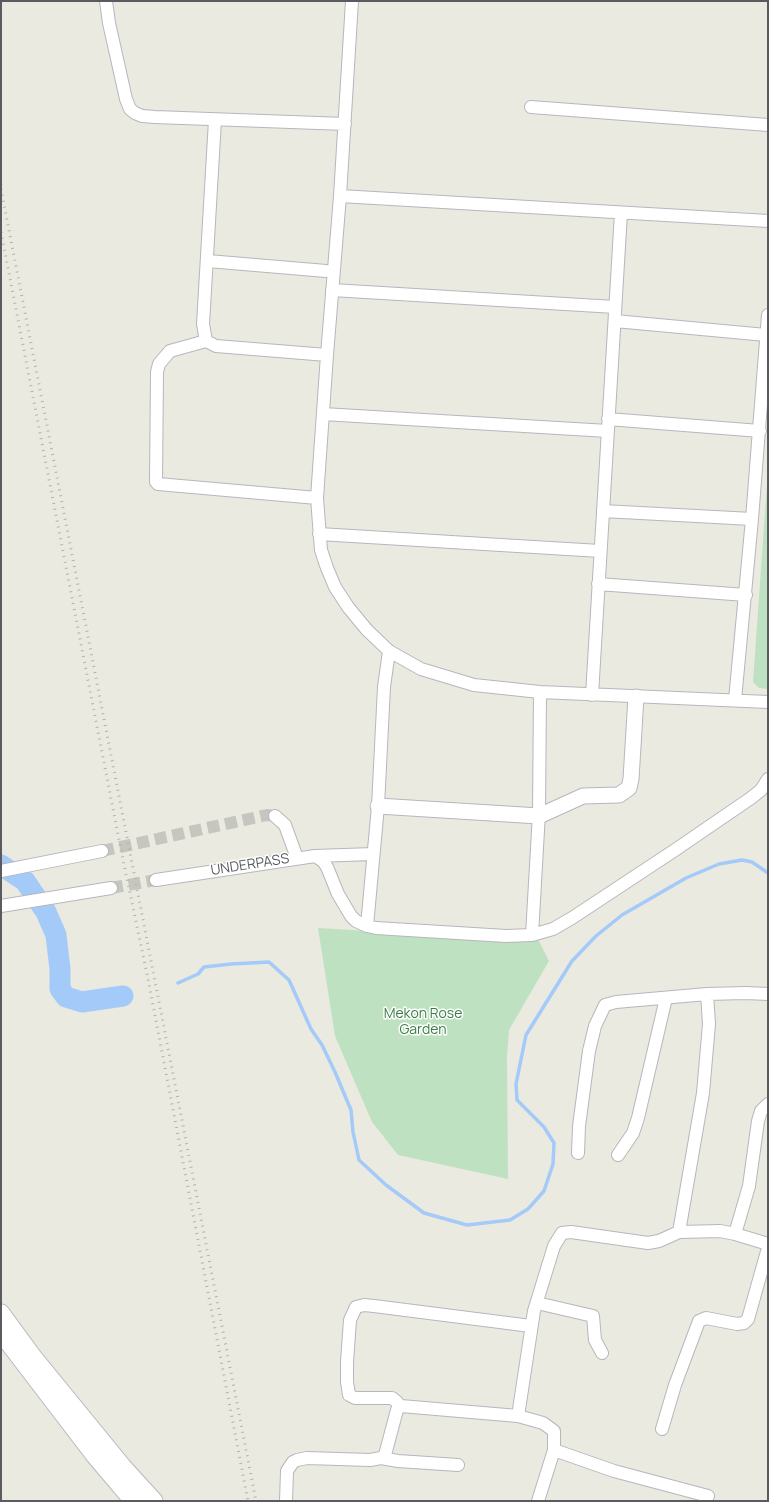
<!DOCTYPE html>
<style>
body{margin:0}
#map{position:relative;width:769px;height:1502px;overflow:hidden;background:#ebeae0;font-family:Manrope,sans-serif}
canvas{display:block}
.frame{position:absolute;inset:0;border:2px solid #595b60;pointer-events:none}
</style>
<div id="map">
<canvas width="769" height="1502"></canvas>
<div class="frame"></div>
</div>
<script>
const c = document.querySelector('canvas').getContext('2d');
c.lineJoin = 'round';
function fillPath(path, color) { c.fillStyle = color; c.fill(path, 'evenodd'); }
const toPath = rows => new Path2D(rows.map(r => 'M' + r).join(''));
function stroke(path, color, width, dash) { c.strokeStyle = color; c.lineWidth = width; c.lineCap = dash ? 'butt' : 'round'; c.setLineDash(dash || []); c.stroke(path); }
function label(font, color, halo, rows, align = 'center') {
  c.font = font + ' Manrope,sans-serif'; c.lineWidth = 3; c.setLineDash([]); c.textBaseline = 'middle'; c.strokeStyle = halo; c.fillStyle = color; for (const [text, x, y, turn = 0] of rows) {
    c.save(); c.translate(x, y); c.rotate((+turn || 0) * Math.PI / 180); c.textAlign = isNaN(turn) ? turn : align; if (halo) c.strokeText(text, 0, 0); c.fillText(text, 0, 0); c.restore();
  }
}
const green = toPath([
 [768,470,768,689,759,688,753,682],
 [318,928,539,941,549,961,509,1030,507,1057,508,1179,398,1155,372,1122,335,1036]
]);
const stream = toPath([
 [178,983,198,974,204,967,231,964,269,962,289,980,311,1029,322,1045,335,1072,351,1110,353,1132,359,1160,386,1185,424,1213,467,1225,510,1220,528,1209,544,1191,553,1164,554,1143,544,1127,517,1100,516,1084,526,1035,572,961,596,936,622,915,686,878,719,864,742,860,752,862,768,873]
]);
const river = toPath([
 [1,865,25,881,46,912,56,935,60,969,60,989,66,997,82,1002,123,996]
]);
const minorTunnel = toPath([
 [102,851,267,815,275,816],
 [111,888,156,880]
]);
const minor = toPath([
 [106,1,109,23,126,99,130,109,135,113,142,116,155,117,345,124],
 [352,1,340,196,327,355,317,498,321,550,327,568,335,587,348,607,367,630,389,651,421,669,474,685,540,692,768,702],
 [531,107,768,125],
 [215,120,203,324,206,341,216,346,327,355],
 [340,196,768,221],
 [208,261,326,271],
 [332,290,615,307],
 [615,321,766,335],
 [206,341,170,351,159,364,157,372,156,482,158,484,317,498],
 [323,414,608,431],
 [608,419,760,431],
 [603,511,752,519],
 [319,534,600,551],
 [598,584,746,595],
 [592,695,621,213],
 [735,700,752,519,768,315],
 [275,816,285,825,297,858],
 [315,856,373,854],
 [1,871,102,851],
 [156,880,315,856,323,861,327,867,338,894,351,916,356,921,367,926,376,928,506,936,532,935,553,929,572,918,675,850,751,798,761,790,768,779],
 [1,906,111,888],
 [367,926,378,806,384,687,389,651],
 [532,935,539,813,540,692],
 [578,1153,579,1126,589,1051,595,1026,605,1005,616,1002,707,994,746,993,768,994],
 [618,1155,633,1133,638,1118,666,998],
 [679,1232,703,1093,709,1024,707,994],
 [735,1234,749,1186,758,1121,761,1111,768,1104],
 [537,1303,593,1316,595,1340,602,1353],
 [399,1407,397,1402,392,1398,355,1398,349,1395,347,1382,347,1362,350,1320,356,1307,364,1305,374,1306,531,1326],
 [518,1416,543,1423,554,1431,554,1450,538,1501],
 [662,1429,675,1385,699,1321,706,1318,737,1324,744,1323,748,1319,768,1248],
 [554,1450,614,1471,708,1496],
 [381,1458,398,1461,458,1465],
 [286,1501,287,1471,293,1462,297,1460,307,1458,370,1460,381,1458,385,1455,397,1410,401,1406,518,1416,534,1311,554,1246,562,1233,571,1232,648,1243,659,1241,679,1232,720,1231,735,1234,768,1244]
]);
const tertiary = toPath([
 [378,806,539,816,583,796,619,795,629,788,631,779,636,697]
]);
const secondary = toPath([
 [1,1313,34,1358,123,1467,154,1501],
 [1,1333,95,1456,133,1501]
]);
const rail = toPath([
 [1,189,256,1501],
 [1,232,121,850,148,979,248,1501]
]);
const streetNames = [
 ["UNDERPASS",250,865,-9]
];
const parkNames = [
 ["Mekon Rose",423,1014],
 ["Garden",423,1030]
];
fillPath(green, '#bee1c2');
stroke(stream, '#a3caf8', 3.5);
stroke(river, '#a3caf8', 21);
stroke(minorTunnel, '#c6c6c0', 12, [12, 6]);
stroke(minor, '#b6b7bc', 14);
stroke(tertiary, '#b6b7bc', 17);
stroke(secondary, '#b6b8be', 19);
stroke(minor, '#fff', 12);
stroke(tertiary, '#fff', 15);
stroke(secondary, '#fff', 17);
stroke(rail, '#b1b2b2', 3, [1, 5]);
label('14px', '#595b60', '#fff', streetNames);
label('14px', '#3a7e45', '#fff', parkNames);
</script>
